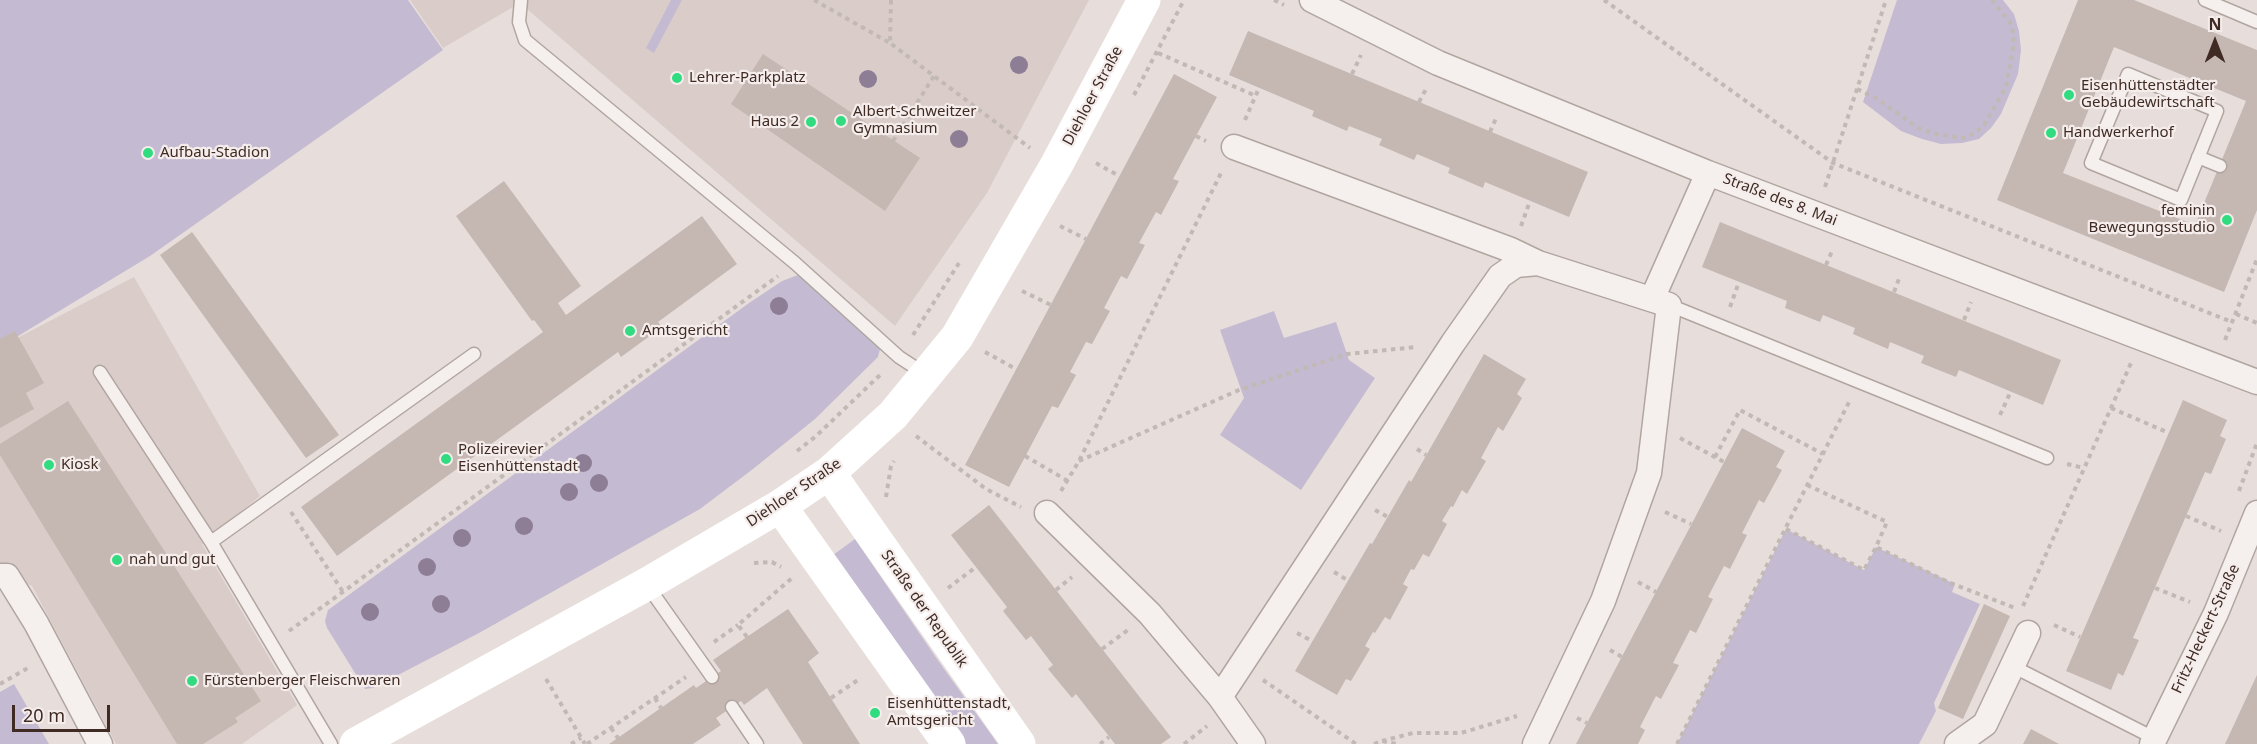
<!DOCTYPE html>
<meta charset="utf-8">
<style>
body{margin:0}
#map{position:relative;width:2257px;height:744px;overflow:hidden;background:#e7dedb;font-family:"Noto Sans",sans-serif}
canvas{display:block}
.north{position:absolute;left:2185px;top:12px;width:60px;height:60px;-webkit-text-stroke:4px #f5edeb;paint-order:stroke;rotate:0deg;font-size:16px;font-weight:700;line-height:24px;text-align:center;color:#3f2b24}
.north::after{content:'';display:block;margin:auto;width:21px;height:27px;background:#3f2b24;clip-path:polygon(50% 0,100% 100%,50% 72%,0 100%)}
.scale{position:absolute;left:12px;top:705px;width:98px;height:27px;box-sizing:border-box;border:3px solid #3f2b24;border-top:0;padding-left:8px;font-size:18px;line-height:21px;white-space:nowrap;color:#3f2b24;-webkit-text-stroke:4px #f5edeb;paint-order:stroke}
</style>
<div id="map">
<canvas width="2257" height="744"></canvas>
<div class="north">N</div>
<div class="scale">20 m</div>
</div>
<script>
const c = document.querySelector('canvas').getContext('2d');
c.lineJoin = 'round';
function fillPath(path, color) { c.fillStyle = color; c.fill(path, 'evenodd'); }
const toPath = rows => new Path2D(rows.map(r => 'M' + r).join(''));
function stroke(path, color, width, dash) { c.strokeStyle = color; c.lineWidth = width; c.lineCap = dash ? 'butt' : 'round'; c.setLineDash(dash || []); c.stroke(path); }
function label(font, color, halo, rows, align = 'center') {
  c.font = font + ' "Noto Sans",sans-serif'; c.lineWidth = 4.5; c.setLineDash([]); c.textBaseline = 'middle'; c.strokeStyle = halo; c.fillStyle = color; for (const [text, x, y, turn = 0] of rows) {
    c.save(); c.translate(x, y); c.rotate((+turn || 0) * Math.PI / 180); c.textAlign = isNaN(turn) ? turn : align; if (halo) c.strokeText(text, 0, 0); c.fillText(text, 0, 0); c.restore();
  }
}
const built = toPath([
 [410,0,1089,0,987,193,895,326,520,3,443,48],
 [134,277,260,496,202,544,297,705,242,744,116,744,32,586,0,573,0,347]
]);
const green = toPath([
 [0,0,408,0,443,50,150,256,0,347],
 [671,0,682,0,654,53,646,48],
 [1897,0,2003,0,2014,14,2019,31,2021,50,2018,74,2001,114,1991,128,1979,139,1962,143,1941,144,1922,139,1901,131,1863,102],
 [798,275,804,278,880,349,878,357,815,419,753,469,700,509,479,633,373,688,365,689,327,628,325,621,328,610,749,303,782,281],
 [1274,311,1284,338,1336,322,1349,360,1375,378,1301,490,1220,435,1244,398,1220,330],
 [1786,529,1864,570,1876,547,1955,584,1952,592,1980,604,1934,703,1936,711,1919,744,1677,744],
 [855,539,937,659,998,744,966,744,833,555],
 [14,684,49,744,0,744,0,692]
]);
const building = toPath([
 [2078,0,2134,0,2257,50,2257,210,2224,292,1997,200],
 [2114,47,2246,101,2195,225,2063,173],
 [1248,31,1588,172,1569,217,1485,182,1483,188,1448,173,1450,168,1417,154,1414,160,1379,145,1382,139,1349,126,1347,131,1312,116,1314,111,1229,75],
 [763,54,920,158,885,211,731,104],
 [1174,74,1217,97,1173,179,1179,181,1161,215,1156,212,1139,243,1145,245,1127,279,1121,276,1104,308,1110,311,1092,344,1086,342,1070,372,1076,375,1058,408,1052,406,1009,487,965,465],
 [504,181,581,286,558,303,566,315,702,216,737,264,658,322,662,327,621,357,618,352,337,556,301,507,543,332,534,320,532,321,456,216],
 [1720,222,2061,360,2043,405,1959,370,1956,377,1921,363,1924,356,1890,342,1888,349,1853,334,1855,328,1823,315,1820,322,1785,308,1787,301,1702,267],
 [192,232,339,435,306,458,160,255],
 [15,331,44,383,26,393,34,409,0,428,0,339],
 [1484,354,1526,379,1517,394,1522,398,1503,431,1498,427,1481,458,1486,461,1467,494,1462,490,1453,507,1451,506,1442,521,1447,524,1429,557,1423,554,1414,570,1411,569,1403,584,1408,587,1390,620,1385,617,1375,633,1373,632,1365,646,1370,649,1351,681,1346,679,1337,695,1295,671,1370,543,1372,544,1409,480,1411,482],
 [2183,400,2227,420,2220,436,2226,439,2211,474,2205,472,2186,516,2133,638,2139,640,2123,676,2118,673,2111,690,2066,671],
 [68,401,261,701,235,718,238,722,203,744,177,744,0,455,0,444],
 [1742,428,1785,451,1776,467,1782,470,1764,503,1759,500,1742,533,1747,535,1730,569,1724,566,1708,597,1713,599,1696,633,1690,630,1673,663,1679,665,1661,699,1656,696,1640,727,1645,730,1638,744,1576,744],
 [989,505,1056,590,1171,737,1161,744,1115,744,1076,694,1072,698,1048,669,1053,665,1031,636,1026,640,1003,611,1007,607,951,535],
 [1984,604,2010,616,1963,719,1938,708],
 [788,609,819,653,808,662,860,744,803,744,767,688,744,705,741,701,716,718,721,725,693,744,609,744,694,685,696,688,721,671,713,660],
 [2257,675,2257,744,2225,744],
 [2031,729,2059,744,2023,744]
]);
const path = toPath([
 [814,0,890,43],
 [891,0,890,43,1030,148],
 [1274,0,1284,5],
 [1604,0,1833,163,2232,322],
 [1158,53,1256,96],
 [1352,74,1361,55],
 [1857,89,1876,98,1920,129,1940,135,1966,138,1983,127,2006,87,2014,44,2012,25,1992,0],
 [1134,95,1184,0],
 [1419,102,1426,89],
 [1245,120,1259,88],
 [1490,132,1497,116],
 [1196,136,1206,141],
 [893,141,934,76],
 [1096,163,1119,176],
 [1825,187,1886,0],
 [1060,226,1086,239],
 [1521,226,1530,201],
 [1826,265,1833,249],
 [1022,291,1051,305],
 [1894,292,1900,276],
 [1730,307,1739,282],
 [2236,314,2257,323],
 [1964,320,1971,302],
 [913,335,959,263],
 [2225,340,2257,259],
 [985,352,1016,369],
 [2111,408,2169,433],
 [2000,415,2011,391],
 [916,436,986,489,1021,507],
 [1680,438,1724,462],
 [1417,449,1426,455],
 [797,451,815,437,880,375],
 [1025,456,1068,481],
 [1715,457,1740,410,1823,454],
 [1079,461,1239,390,1347,354,1416,347],
 [2067,464,2084,468],
 [1807,485,1887,522,1876,547,1948,582,2015,608],
 [1061,491,1079,461,1222,171],
 [2239,491,2257,443],
 [886,497,891,466,894,461],
 [1375,510,1388,517],
 [291,512,343,592],
 [1665,512,1691,524],
 [2186,516,2221,531],
 [1786,529,1864,570,1876,547],
 [754,563,772,562,781,567],
 [1334,572,1349,581],
 [1638,582,1656,592],
 [948,588,976,567],
 [2155,588,2190,602],
 [1056,590,1072,577],
 [2023,606,2131,363],
 [2054,625,2080,637],
 [289,631,778,276],
 [1297,633,1312,641],
 [747,637,738,625,792,578],
 [714,642,738,625],
 [1102,649,1128,630],
 [1610,650,1622,657],
 [546,679,585,744],
 [1263,680,1356,744],
 [0,684,28,668],
 [655,698,661,708],
 [831,698,861,678],
 [1577,718,1587,723],
 [611,728,618,738],
 [1382,741,1413,733,1461,733,1517,716],
 [571,744,581,738],
 [587,744,686,677],
 [1100,744,1109,737],
 [1184,744,1207,726],
 [1374,744,1382,741,1397,744],
 [1677,744,1849,402]
]);
const lane = toPath([
 [521,0,519,22,525,40,795,263,899,357,925,374],
 [2205,0,2257,22],
 [2128,74,2217,111,2181,200,2091,163,2128,74],
 [2198,157,2220,166],
 [1669,305,2047,458],
 [100,372,211,542],
 [647,585,712,677],
 [2012,666,2154,738],
 [732,707,757,744],
 [331,744,211,542,474,354]
]);
const street = toPath([
 [1312,0,1438,63,1708,173,2257,382],
 [1234,147,1511,250,1538,263],
 [1652,299,1708,173],
 [1047,513,1150,614,1220,697],
 [0,576,7,576,36,623,100,744],
 [1253,744,1220,697,1453,343,1500,276,1516,265,1538,263,1669,305,1649,473,1603,601,1535,744],
 [1957,744,1985,724,2028,633],
 [2152,744,2216,613,2257,513]
]);
const secondary = toPath([
 [829,473,1019,744],
 [780,506,949,744],
 [356,744,647,584,780,506,829,473,893,415,957,337,1057,164,1144,0]
]);
const trees = [
 [1019,65],
 [868,79],
 [959,139],
 [779,306],
 [583,463],
 [599,483],
 [569,492],
 [524,526],
 [462,538],
 [427,567],
 [441,604],
 [370,612]
];
const markers = [
 [677,78,6,"#31dc81"],
 [2069,95,6,"#31dc81"],
 [841,121,6,"#31dc81"],
 [811,122,6,"#31dc81"],
 [2051,133,6,"#31dc81"],
 [148,153,6,"#31dc81"],
 [2227,220,6,"#31dc81"],
 [630,331,6,"#31dc81"],
 [446,459,6,"#31dc81"],
 [49,465,6,"#31dc81"],
 [117,560,6,"#31dc81"],
 [192,681,6,"#31dc81"],
 [875,713,6,"#31dc81"]
];
const poiNames = [
 ["Lehrer-Parkplatz",689,78],
 ["Eisenhüttenstädter",2081,86],
 ["Gebäudewirtschaft",2081,103],
 ["Albert-Schweitzer",853,112],
 ["Gymnasium",853,129],
 ["Haus 2",799,122,"right"],
 ["Handwerkerhof",2063,133],
 ["Aufbau-Stadion",160,153],
 ["feminin",2215,211,"right"],
 ["Bewegungsstudio",2215,228,"right"],
 ["Amtsgericht",642,331],
 ["Polizeirevier",458,450],
 ["Eisenhüttenstadt",458,467],
 ["Kiosk",61,465],
 ["nah und gut",129,560],
 ["Fürstenberger Fleischwaren",204,681],
 ["Eisenhüttenstadt,",887,704],
 ["Amtsgericht",887,721]
];
const streetNames = [
 ["Diehloer Straße",1093,96,-62],
 ["Straße des 8. Mai",1780,200,21],
 ["Diehloer Straße",794,493,-34],
 ["Straße der Republik",924,609,55],
 ["Fritz-Heckert-Straße",2206,629,-65]
];
fillPath(built, '#dacdc9');
fillPath(green, '#c4bbd2');
fillPath(building, '#c5b7b2');
stroke(lane, '#b1a5a0', 15);
stroke(street, '#b1a5a0', 27);
stroke(path, '#c2b9b5', 4, [4.5, 4.5]);
stroke(lane, '#f5f0ee', 12);
stroke(street, '#f5f0ee', 24);
stroke(secondary, '#fff', 33);
c.fillStyle = '#8d7e95';
for (const [x, y] of trees) { c.beginPath(); c.arc(x, y, 9, 0, 2 * Math.PI); c.fill(); }
for (const [x, y, r, color] of markers) { const dot = new Path2D(); dot.arc(x, y, r, 0, 2 * Math.PI); c.fillStyle = color; c.fill(dot); stroke(dot, '#f5edeb', 2); }
label('15px', '#3f2b24', '#f5edeb', poiNames, 'left');
label('15px', '#3f2b24', '#f5edeb', streetNames);
</script>
